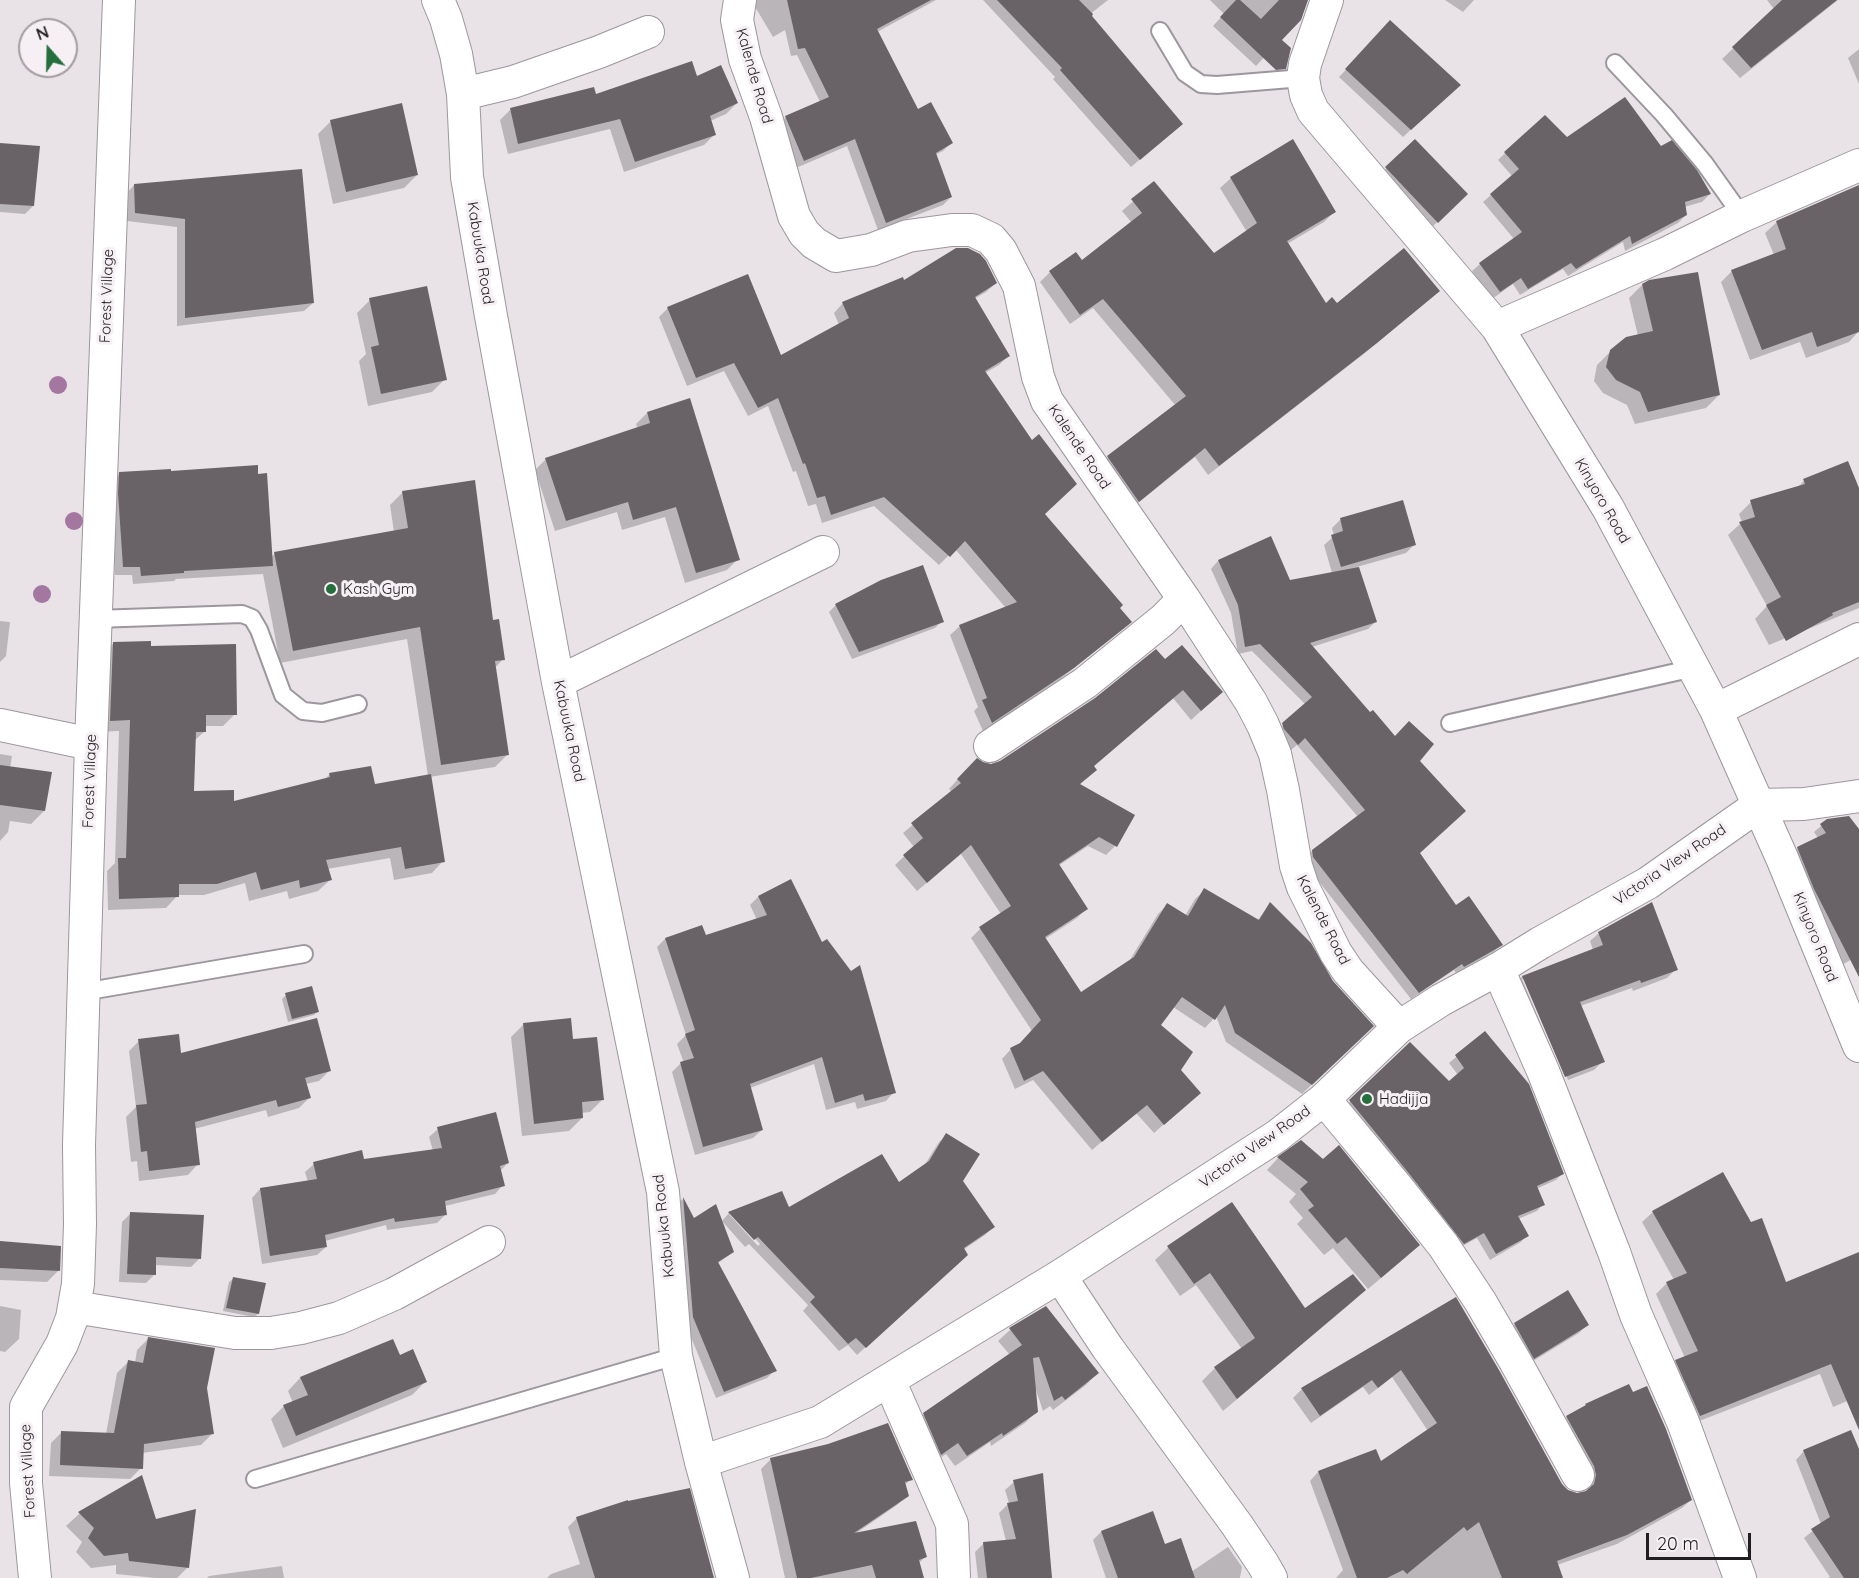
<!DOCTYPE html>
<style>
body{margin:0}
#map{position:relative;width:1859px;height:1578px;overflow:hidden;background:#e9e3e8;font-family:Quicksand,sans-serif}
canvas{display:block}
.north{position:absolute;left:18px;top:18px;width:60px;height:60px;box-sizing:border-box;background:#f6f0f5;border:2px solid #a09ca0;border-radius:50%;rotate:340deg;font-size:16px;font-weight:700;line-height:24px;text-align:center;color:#201e20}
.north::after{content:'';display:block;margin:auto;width:21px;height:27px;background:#256f3d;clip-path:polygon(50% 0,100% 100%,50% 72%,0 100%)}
.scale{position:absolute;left:1646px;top:1533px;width:105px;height:27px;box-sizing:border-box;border:3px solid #201e20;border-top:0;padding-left:8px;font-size:18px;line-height:21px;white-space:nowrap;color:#201e20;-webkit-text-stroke:4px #f6f0f5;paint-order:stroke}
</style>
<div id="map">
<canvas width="1859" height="1578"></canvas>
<div class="north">N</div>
<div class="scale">20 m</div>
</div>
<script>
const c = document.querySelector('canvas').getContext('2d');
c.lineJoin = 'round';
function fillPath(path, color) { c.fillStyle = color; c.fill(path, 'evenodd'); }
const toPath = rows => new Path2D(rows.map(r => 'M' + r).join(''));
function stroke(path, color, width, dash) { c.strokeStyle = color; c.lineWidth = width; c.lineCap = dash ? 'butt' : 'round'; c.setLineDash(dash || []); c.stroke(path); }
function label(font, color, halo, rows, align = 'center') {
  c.font = font + ' Quicksand,sans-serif'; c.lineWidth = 6; c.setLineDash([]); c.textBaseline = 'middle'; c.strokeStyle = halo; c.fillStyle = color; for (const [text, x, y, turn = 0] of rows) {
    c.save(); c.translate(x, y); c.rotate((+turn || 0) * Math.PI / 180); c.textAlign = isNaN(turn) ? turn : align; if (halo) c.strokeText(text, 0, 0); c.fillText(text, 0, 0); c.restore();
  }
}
const shadow = toPath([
 [751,0,936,0,877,32,917,111,951,143,943,151,935,155,951,197,943,205,878,230,847,146,796,168,778,125,786,117,820,102,797,55,791,56,785,30,773,37],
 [983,0,1108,0,1089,15,1173,131,1131,167,1053,79,1055,77],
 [1210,0,1306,0,1300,19,1256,66,1213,26,1224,14],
 [1445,0,1474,0,1463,12],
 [1767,0,1838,0,1740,78,1722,59,1774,9],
 [1390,23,1451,92,1403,137,1339,77],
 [1859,49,1859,84,1848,58],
 [696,78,737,103,726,114,710,121,715,134,704,145,624,172,610,129,508,154,500,120,510,110,593,89,595,96],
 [331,121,417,175,404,188,333,204,318,134],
 [1566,139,1661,148,1710,194,1702,202,1684,207,1686,215,1678,223,1625,251,1623,242,1568,276,1563,269,1520,295,1513,284,1492,299,1472,271,1480,264,1514,239,1483,202,1512,176,1498,160,1505,153],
 [1415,141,1466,194,1428,231,1377,177],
 [0,144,33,206,25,214,0,212],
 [1231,178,1334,212,1324,222,1287,244,1325,305,1438,291,1365,353,1208,475,1195,457,1128,511,1098,468,1108,457,1176,406,1093,308,1070,324,1040,282,1050,272,1081,262,1132,223,1122,211,1154,183,1214,255,1247,232,1220,188],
 [134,185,313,303,304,311,177,326,177,227,127,221,126,194],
 [1859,186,1859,331,1849,342,1806,358,1800,342,1750,360,1721,282,1732,271,1774,255,1765,233,1777,222],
 [904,283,996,283,986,292,974,299,1008,356,999,365,985,373,1043,514,1130,622,1063,677,983,731,974,711,978,707,950,635,960,626,1006,608,955,549,939,565,874,506,822,523,816,504,808,506,796,471,793,472,768,406,748,416,724,371,687,386,659,317,668,308,781,357,839,325,834,313,843,303],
 [1642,285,1719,395,1706,408,1635,424,1627,405,1603,393,1594,381,1597,365,1611,351,1638,336,1629,298],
 [370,300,445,379,432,392,368,406,359,361,366,354,357,313],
 [647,413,738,559,727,570,685,583,665,517,622,530,617,512,555,531,535,470,546,459,638,429,636,424],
 [120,473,271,558,275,553,394,532,390,505,403,492,492,622,503,659,495,668,508,754,495,767,429,777,443,861,432,873,394,880,390,858,327,869,330,880,318,891,289,899,287,891,249,901,245,883,204,895,178,895,166,908,108,910,107,871,115,863,119,731,99,732,102,655,113,644,150,647,235,714,223,726,204,726,204,732,194,741,192,793,232,803,325,779,330,774,374,785,428,776,407,639,280,663,263,574,176,579,174,581,133,584,132,575,115,575,111,502,111,482],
 [1804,481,1859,492,1859,608,1769,645,1755,619,1767,606,1728,535,1742,522,1739,514,1751,502,1796,489],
 [1340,520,1415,544,1406,553,1357,567,1375,622,1368,629,1312,647,1370,714,1418,761,1418,853,1455,907,1501,945,1493,952,1456,973,1454,970,1411,999,1306,865,1305,859,1312,851,1358,817,1297,745,1290,751,1275,732,1306,705,1252,651,1238,654,1231,613,1211,569,1218,561,1270,538,1290,581,1332,573,1324,545,1334,536,1332,528],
 [836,605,942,621,935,628,852,659,829,612],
 [0,621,10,622,6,656,0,662],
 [1156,651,1211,702,1191,720,1173,698,1093,767,1095,770,1079,785,1115,846,1106,855,1088,846,1058,866,1086,909,1077,918,1045,939,1080,994,1128,963,1158,914,1167,905,1185,916,1195,899,1205,890,1257,921,1270,904,1332,982,1372,1026,1302,1094,1226,1042,1216,1016,1205,1028,1173,1007,1159,1025,1179,1070,1189,1102,1154,1133,1136,1113,1092,1150,1033,1080,1015,1089,1002,1059,1011,1049,1020,1045,1032,1031,971,938,980,929,1001,914,961,854,917,891,895,865,914,847,903,833,952,792,949,789,967,769,1001,762,1096,699],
 [0,754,12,756,10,768,44,811,31,824,10,821,8,832,0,841],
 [1828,820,1859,830,1859,955,1840,966,1790,855,1798,848,1818,838,1814,832],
 [758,897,822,945,894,1092,886,1101,857,1109,855,1102,826,1110,814,1064,750,1088,762,1130,753,1138,695,1155,672,1072,680,1064,684,1063,677,1044,686,1035,657,947,665,939,705,937,757,920,750,905],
 [1599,933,1676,969,1667,978,1633,991,1632,988,1580,1006,1603,1061,1594,1070,1568,1080,1525,979,1522,979,1565,1081,1556,1085,1514,985,1522,977,1593,950,1590,941],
 [286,995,318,1011,314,1015,288,1022,282,999],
 [524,1024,571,1040,603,1099,590,1112,581,1113,582,1118,569,1131,522,1136,511,1037],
 [1485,1033,1562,1174,1556,1180,1536,1189,1543,1204,1537,1211,1518,1219,1527,1235,1521,1242,1490,1260,1477,1238,1457,1249,1343,1108,1410,1044,1449,1083,1458,1075,1449,1063],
 [139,1041,180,1055,330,1070,319,1081,306,1084,309,1098,299,1108,268,1117,266,1110,194,1129,198,1164,188,1175,139,1181,137,1161,131,1162,126,1117,136,1107,129,1051],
 [438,1129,508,1163,500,1171,503,1185,495,1194,445,1206,446,1214,437,1223,387,1230,386,1225,325,1241,326,1247,317,1255,262,1264,252,1198,260,1189,308,1182,305,1172,314,1164,363,1161,433,1151,429,1137],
 [947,1135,961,1181,993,1227,985,1235,963,1250,958,1263,857,1355,848,1345,839,1351,803,1311,808,1305,749,1244,745,1247,722,1221,729,1213,788,1210,898,1184,924,1166,939,1142],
 [729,1214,733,1214,760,1244,758,1246],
 [1301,1142,1406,1257,1368,1289,1333,1248,1324,1255,1297,1224,1303,1218,1289,1202,1296,1194,1267,1170,1278,1158],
 [682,1199,694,1220,733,1252,717,1264,775,1370,767,1378,716,1398,686,1325,676,1206],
 [1232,1204,1305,1310,1364,1290,1351,1303,1223,1411,1202,1381,1215,1368,1242,1349,1196,1285,1180,1296,1155,1260,1168,1248],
 [1653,1212,1785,1284,1859,1262,1859,1396,1833,1407,1820,1374,1689,1425,1665,1372,1676,1361,1685,1358,1656,1294,1667,1283,1674,1280,1642,1222],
 [131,1213,200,1258,191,1267,155,1265,154,1275,146,1283,119,1282,122,1222],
 [0,1242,59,1270,47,1282,0,1280],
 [233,1279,258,1314,254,1317,223,1311,229,1282],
 [1567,1292,1587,1325,1579,1333,1525,1366,1506,1333,1515,1324],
 [1455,1299,1561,1485,1568,1492,1578,1494,1586,1493,1588,1484,1558,1425,1567,1417,1586,1405,1629,1386,1691,1500,1682,1508,1617,1544,1557,1565,1562,1578,1336,1578,1343,1570,1310,1481,1318,1472,1380,1463,1428,1431,1392,1377,1369,1395,1363,1387,1311,1423,1293,1398,1302,1389],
 [0,1306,21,1310,19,1339,5,1352,0,1351],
 [1046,1307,1097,1373,1086,1385,1053,1410,1050,1406,1043,1411,1036,1390,1036,1412,1025,1423,991,1446,990,1442,955,1466,946,1454,930,1465,913,1425,924,1414,1010,1355,998,1341,1010,1330],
 [148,1339,206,1388,212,1434,201,1445,142,1453,141,1468,130,1479,49,1476,51,1443,62,1432,106,1434,117,1373,128,1362,135,1363,137,1350],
 [399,1357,425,1382,412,1395,283,1448,271,1419,284,1406,293,1403,288,1391,300,1378],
 [1804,1451,1859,1453,1859,1578,1828,1578,1830,1577,1804,1538,1821,1524,1796,1460],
 [771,1459,911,1479,904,1486,907,1495,897,1505,855,1534,925,1557,919,1563,920,1578,785,1578,761,1469],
 [141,1478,155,1521,188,1567,177,1578,156,1578,116,1574,116,1565,91,1568,76,1552,82,1542,66,1526,79,1514],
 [1014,1482,1051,1578,978,1578,975,1552,984,1543,1006,1541,999,1513,1009,1503,1005,1490],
 [577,1518,702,1578,547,1578,551,1574,580,1564,568,1527],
 [1101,1532,1164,1546,1191,1572,1228,1547,1242,1567,1240,1578,1106,1578,1093,1540],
 [282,1566,284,1578,207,1578,209,1576]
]);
const building = toPath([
 [787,0,931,0,877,29,918,109,931,102,953,143,936,153,952,197,886,223,855,139,804,161,785,116,829,97,805,48,798,49],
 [997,0,1079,0,1093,14,1092,16,1183,124,1140,160,1060,70,1062,68],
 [1236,0,1240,0,1261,19,1279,0,1308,0,1301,20,1282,40,1291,48,1286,69,1276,70,1220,17],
 [1782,0,1837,0,1751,68,1732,47],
 [1390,20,1461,85,1411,130,1345,69],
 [692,61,697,76,721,65,738,103,710,116,716,135,635,162,620,119,518,144,510,108,594,87,596,94],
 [1625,97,1661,146,1672,140,1697,170,1711,194,1685,202,1687,215,1632,244,1630,236,1576,269,1571,263,1528,289,1521,278,1500,292,1479,263,1522,232,1490,194,1519,169,1504,152,1545,115,1567,137],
 [402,103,418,175,346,192,330,120],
 [1293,139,1336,212,1287,241,1326,303,1332,297,1337,303,1404,248,1440,291,1377,343,1219,466,1205,448,1139,502,1107,456,1186,396,1103,299,1080,315,1049,271,1076,252,1082,260,1142,213,1131,199,1154,181,1214,253,1257,223,1230,177],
 [1415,139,1468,194,1438,223,1385,167],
 [0,143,40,146,34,206,0,204],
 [302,169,314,303,185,318,185,219,135,213,134,184],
 [1859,185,1859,332,1817,347,1812,332,1762,350,1731,270,1786,249,1776,221],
 [956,248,968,248,980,254,986,261,997,283,975,297,1010,356,985,371,1032,440,1039,434,1077,484,1045,514,1123,605,1120,608,1132,622,1074,668,992,723,982,700,987,698,959,625,1017,602,965,541,950,557,884,497,831,515,825,496,817,498,805,463,803,464,778,398,758,408,734,363,696,378,667,307,748,274,781,355,849,318,842,302,903,277,904,280],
 [1698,272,1720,395,1648,412,1640,392,1616,380,1606,367,1610,350,1626,337,1653,331,1642,284,1649,280],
 [427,286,447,380,381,394,371,347,379,345,369,298],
 [690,398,740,560,696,573,676,507,633,520,628,502,566,521,545,458,650,423,647,412],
 [1848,461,1859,488,1859,602,1832,613,1833,615,1786,641,1766,605,1781,597,1739,522,1755,517,1750,500,1805,484,1803,479],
 [258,465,258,474,267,473,273,566,184,571,184,573,141,576,140,567,123,567,118,493,119,472,171,469,171,471],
 [475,480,493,620,499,619,505,660,495,661,509,755,441,765,420,627,293,651,274,552,408,528,402,491],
 [1403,500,1416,545,1341,567,1331,535,1343,531,1340,518],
 [1271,536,1290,580,1359,567,1377,622,1310,643,1370,712,1373,710,1395,736,1409,721,1434,744,1420,761,1466,811,1420,853,1456,905,1469,896,1503,945,1464,967,1462,964,1419,993,1313,857,1312,850,1365,810,1305,738,1298,745,1284,729,1282,723,1312,697,1260,644,1245,647,1238,605,1218,560],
 [923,565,944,622,859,652,835,604,881,580],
 [151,641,151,646,236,644,237,715,206,715,206,732,196,732,194,791,234,790,234,801,330,777,329,773,371,766,375,784,431,774,445,862,405,869,401,847,326,860,332,880,300,888,299,880,261,890,256,872,217,884,179,884,179,897,119,899,118,858,126,858,130,720,110,721,113,642],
 [1182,645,1223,692,1201,711,1183,690,1094,766,1097,770,1080,784,1135,815,1117,847,1099,837,1059,864,1088,909,1045,937,1081,992,1134,957,1167,903,1188,916,1204,888,1259,920,1270,902,1311,943,1333,981,1374,1026,1312,1085,1235,1033,1225,1005,1215,1020,1182,997,1161,1025,1193,1052,1181,1070,1201,1093,1164,1125,1147,1105,1102,1142,1043,1071,1024,1081,1010,1048,1020,1043,1041,1020,979,927,1011,906,971,845,927,883,903,855,923,838,911,823,961,783,957,779,977,758,983,762,991,764,1000,761,1095,698,1156,649,1165,659],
 [0,765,52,772,45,811,0,805],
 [1849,816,1859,829,1859,977,1814,889,1797,847,1826,833,1820,824,1827,819],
 [791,879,822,942,827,939,851,971,860,965,896,1093,865,1101,863,1094,835,1103,822,1057,750,1084,763,1130,703,1147,680,1062,694,1058,685,1034,695,1030,665,938,702,925,706,935,767,915,758,896],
 [1652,902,1678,970,1641,983,1640,980,1580,1002,1605,1062,1565,1077,1522,976,1603,945,1598,932],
 [312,986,319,1012,292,1019,285,993],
 [317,1018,331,1071,305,1078,311,1098,278,1107,276,1100,195,1122,200,1165,149,1171,147,1151,141,1152,136,1105,147,1104,138,1039,179,1034,181,1053],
 [571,1018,573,1039,597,1037,604,1100,582,1102,583,1118,534,1124,523,1023],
 [1485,1031,1529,1084,1564,1174,1537,1186,1545,1205,1518,1216,1529,1236,1496,1254,1484,1233,1464,1244,1411,1176,1349,1100,1410,1042,1449,1081,1464,1068,1455,1055],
 [496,1112,509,1163,500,1166,505,1186,445,1201,447,1215,395,1222,394,1218,325,1235,327,1247,270,1256,260,1188,317,1179,313,1162,362,1150,364,1159,442,1148,437,1127],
 [946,1133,980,1154,963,1181,995,1227,964,1248,968,1255,866,1348,856,1338,848,1344,810,1302,815,1297,758,1237,754,1240,728,1212,782,1191,789,1207,882,1154,899,1182,929,1161],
 [1301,1140,1323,1159,1339,1145,1420,1245,1381,1278,1346,1237,1337,1244,1308,1210,1314,1206,1300,1189,1308,1182,1277,1157],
 [1723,1172,1751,1222,1762,1218,1786,1282,1859,1252,1859,1430,1831,1364,1700,1416,1675,1360,1698,1351,1666,1282,1687,1273,1652,1211],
 [683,1197,694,1218,716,1204,734,1252,718,1262,777,1371,724,1392,693,1317],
 [1232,1202,1305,1308,1353,1274,1366,1290,1237,1399,1214,1367,1255,1338,1210,1273,1194,1284,1167,1246],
 [130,1212,204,1215,201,1259,156,1257,156,1275,127,1274],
 [0,1241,61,1246,60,1271,0,1268],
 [233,1277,266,1283,259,1314,226,1308],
 [1568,1290,1589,1325,1534,1359,1514,1323],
 [1456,1297,1499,1370,1562,1484,1568,1490,1577,1493,1586,1491,1594,1484,1596,1475,1594,1466,1566,1416,1586,1405,1585,1404,1629,1384,1633,1392,1647,1386,1666,1429,1692,1500,1627,1535,1557,1561,1563,1578,1502,1578,1479,1522,1467,1531,1464,1527,1407,1574,1403,1570,1387,1578,1357,1578,1318,1471,1376,1449,1381,1461,1437,1423,1401,1370,1378,1388,1372,1380,1320,1416,1301,1388],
 [1046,1306,1099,1373,1065,1400,1062,1396,1054,1401,1039,1357,1033,1358,1038,1412,1003,1436,1002,1433,967,1456,958,1443,941,1455,923,1413,1022,1345,1009,1328],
 [148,1337,215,1348,207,1388,214,1434,144,1444,143,1469,60,1465,61,1431,114,1433,128,1360,143,1363],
 [393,1339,400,1355,413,1349,427,1382,296,1436,283,1405,308,1395,300,1377],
 [888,1423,913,1480,905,1482,909,1496,854,1533,916,1521,927,1557,919,1560,924,1578,876,1578,872,1565,811,1578,797,1578,770,1458,828,1444],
 [1851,1430,1859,1449,1859,1578,1844,1578,1811,1529,1830,1517,1803,1450],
 [1043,1473,1052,1578,987,1578,983,1542,1016,1539,1007,1503,1018,1501,1013,1480],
 [142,1475,156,1519,196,1509,189,1568,129,1561,128,1553,104,1556,88,1538,94,1528,78,1512],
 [690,1488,714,1578,595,1578,576,1517,628,1500,628,1501],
 [1153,1511,1165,1544,1181,1538,1195,1578,1118,1578,1101,1531]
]);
const service = toPath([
 [1160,31,1185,73,1201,84,1217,85,1303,78],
 [1615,63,1664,115,1705,164,1742,216],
 [95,619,242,614,252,618,259,630,283,695,303,711,322,713,358,704],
 [1450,723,1694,668],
 [83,992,304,954],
 [255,1479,676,1356]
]);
const minor = toPath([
 [438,0,446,19,456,54,463,94,467,177,491,316,558,682,663,1192,676,1356,701,1462,733,1578],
 [740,0,737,20,745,59,766,117,794,216,804,233,814,243,836,256,871,250,908,236,952,230,972,230,991,239,1001,251,1019,286,1038,377,1047,401,1184,599,1251,702,1263,725,1275,754,1283,790,1296,866,1303,887,1336,953,1348,971,1399,1027],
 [1327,0,1305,64,1303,78,1306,95,1313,111,1497,327,1608,508,1716,710,1782,858,1859,1046],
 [463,94,513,82,599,52,648,32],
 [1497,327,1665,254,1742,216,1859,165],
 [558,682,823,552],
 [1716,710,1859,639],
 [0,725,91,744],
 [990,746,1085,683,1163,620,1184,599],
 [1498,969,1543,1071,1614,1252,1636,1315,1683,1422,1740,1578],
 [1324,1099,1397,1187,1443,1245,1480,1301,1515,1361,1578,1475],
 [1060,1276,1107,1347,1237,1525,1263,1564,1271,1578],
 [74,1307,235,1333,271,1333,301,1328,339,1318,394,1294,489,1242],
 [889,1380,952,1524,954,1578],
 [701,1462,820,1422,1060,1276,1277,1136,1324,1099,1399,1027,1441,1000,1498,969,1540,943,1648,883,1759,805,1804,804,1859,796],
 [35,1578,26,1483,26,1407,62,1344,72,1318,78,1284,80,1224,79,1145,91,744,119,0]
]);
const trees = [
 [58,385],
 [74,521],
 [42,594]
];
const markers = [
 [331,589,6,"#256f3d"],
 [1367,1099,6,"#256f3d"]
];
const streetNames = [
 ["Kalende Road",754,76,74],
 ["Kabuuka Road",480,253,81],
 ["Forest Village",107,296,-88],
 ["Kalende Road",1079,447,56],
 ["Kinyoro Road",1602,501,60],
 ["Kabuuka Road",569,731,78],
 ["Forest Village",90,781,-88],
 ["Victoria View Road",1670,865,-34],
 ["Kalende Road",1323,920,63],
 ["Kinyoro Road",1815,937,68],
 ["Victoria View Road",1255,1147,-35],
 ["Kabuuka Road",664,1226,-96],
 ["Forest Village",28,1471,-93]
];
const poiNames = [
 ["Kash Gym",343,589],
 ["Hadijja",1379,1099]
];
fillPath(shadow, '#0003');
fillPath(building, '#696368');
stroke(service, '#9c979c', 20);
stroke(minor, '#9c979c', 34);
stroke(service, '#fff', 16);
stroke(minor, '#fff', 32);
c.fillStyle = '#a377a0';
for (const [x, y] of trees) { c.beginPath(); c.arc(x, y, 9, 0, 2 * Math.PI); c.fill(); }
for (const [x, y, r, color] of markers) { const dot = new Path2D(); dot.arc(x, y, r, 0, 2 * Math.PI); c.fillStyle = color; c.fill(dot); stroke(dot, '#f6f0f5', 2); }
label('15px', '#201e20', '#f6f0f5', streetNames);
label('15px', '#201e20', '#f6f0f5', poiNames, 'left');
</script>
